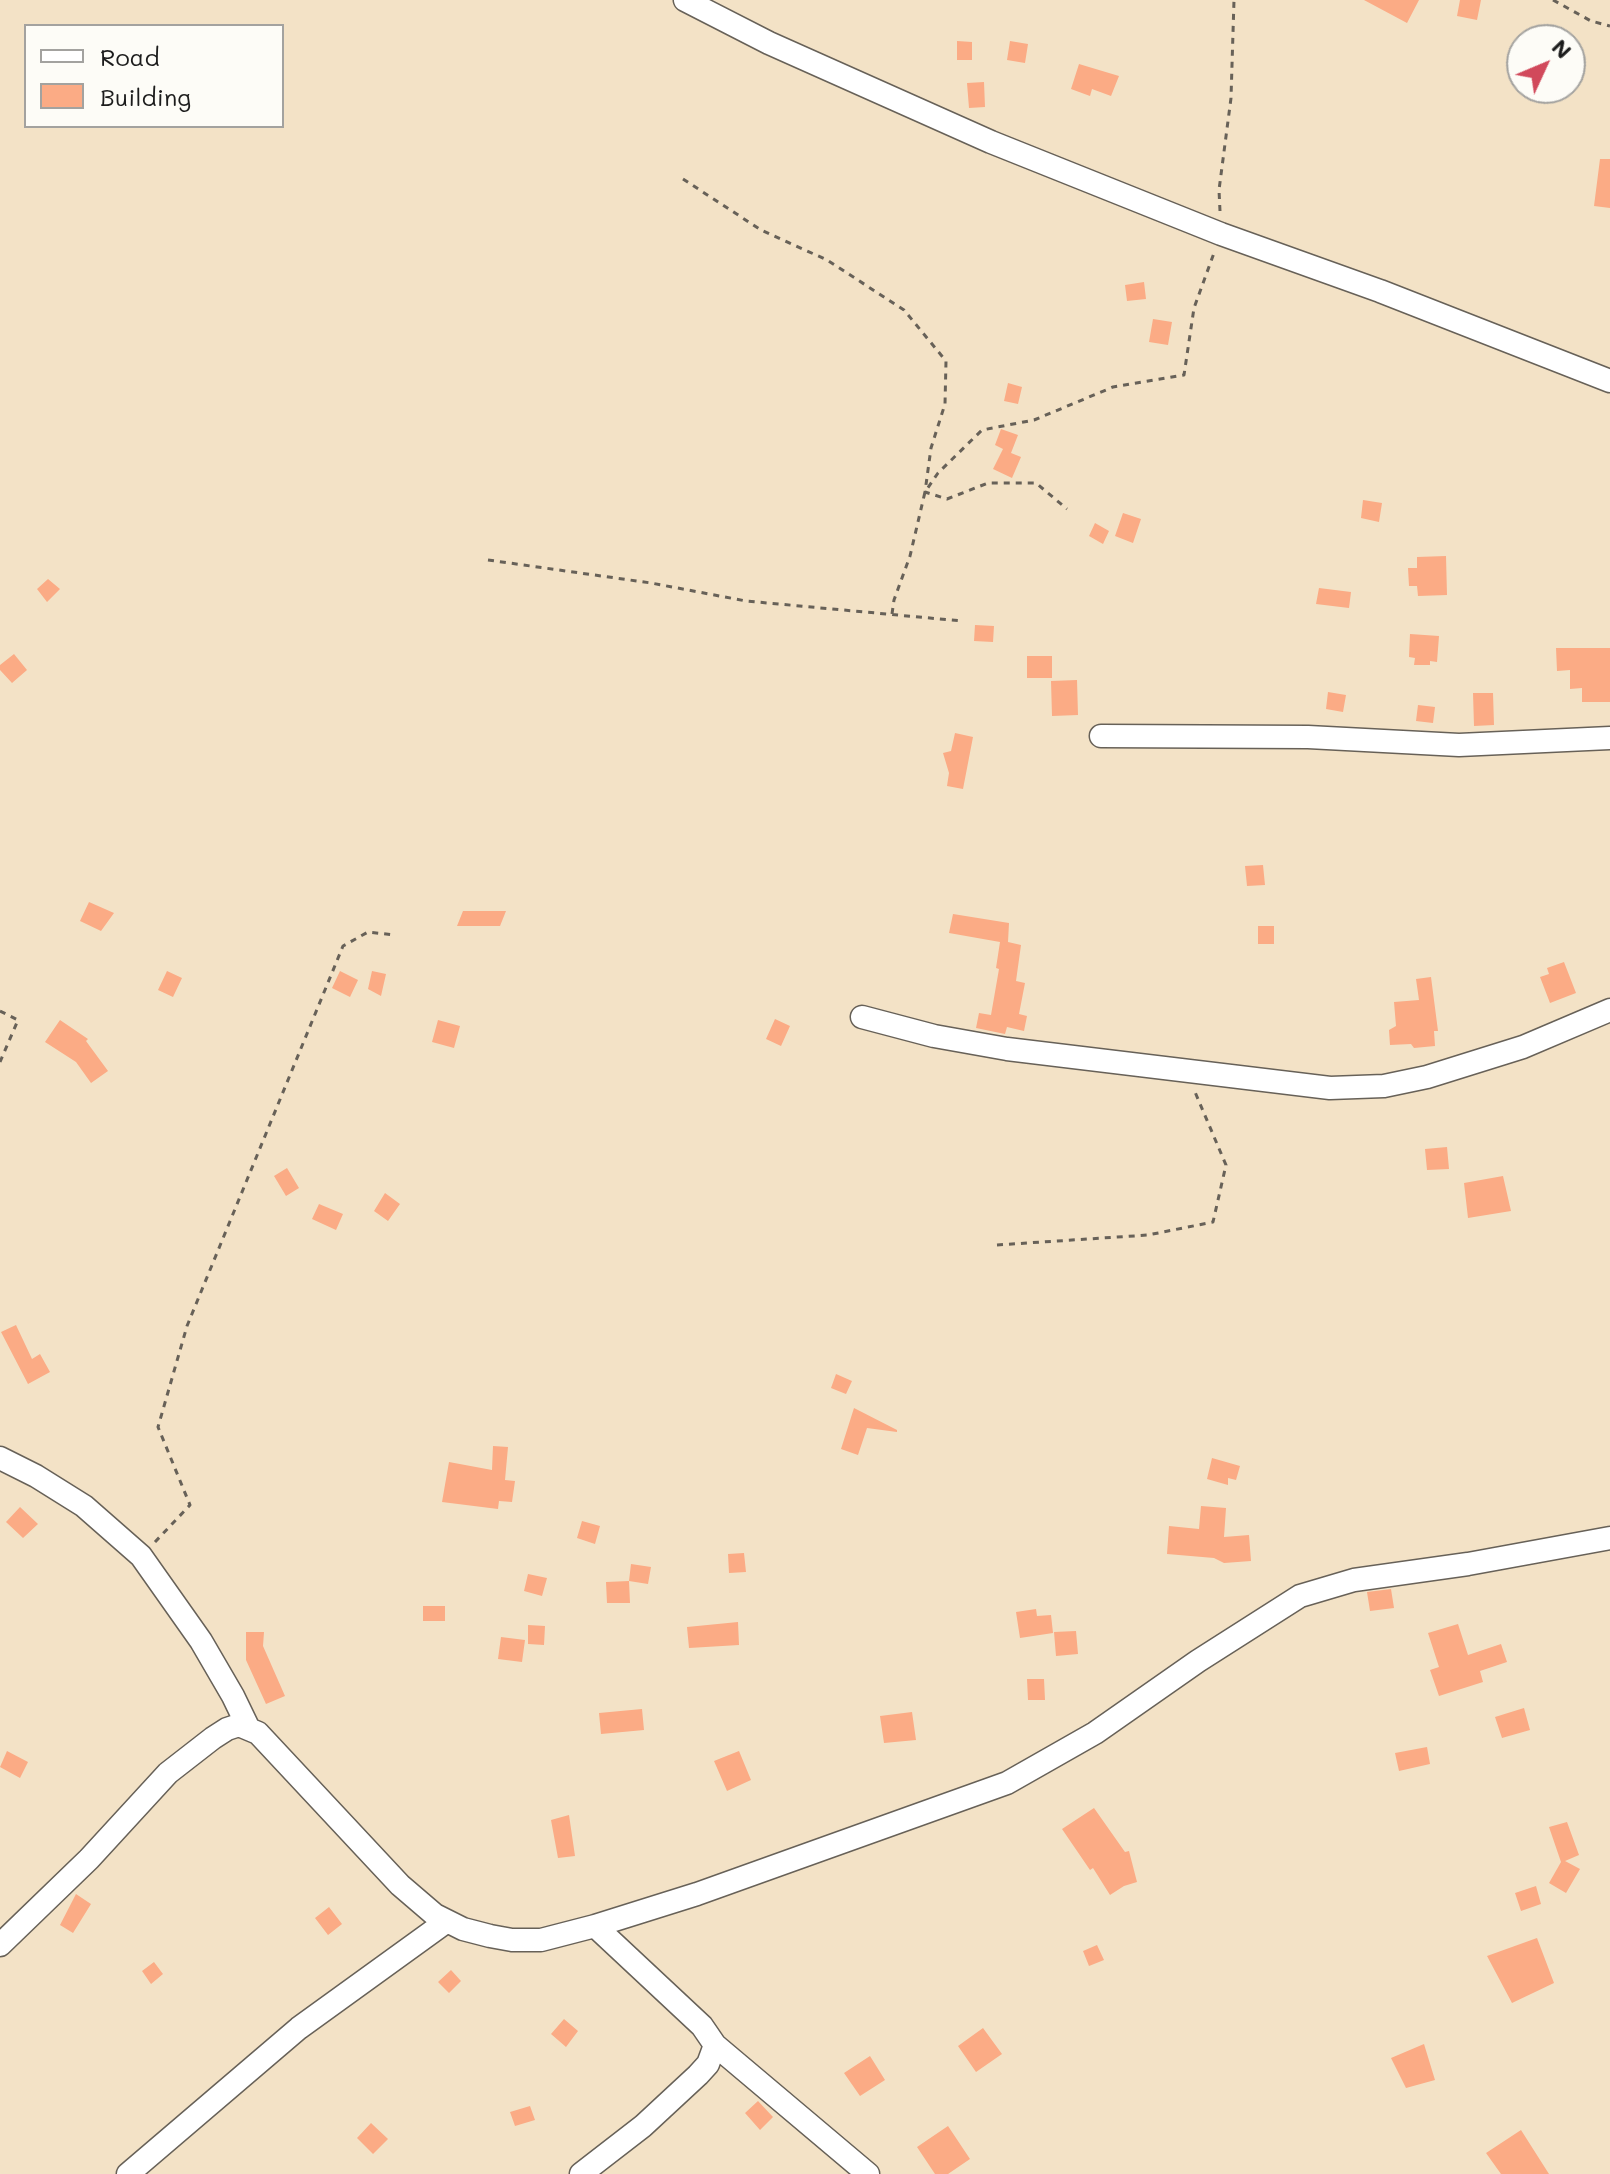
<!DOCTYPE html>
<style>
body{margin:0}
#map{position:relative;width:1610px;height:2174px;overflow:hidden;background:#f3e2c6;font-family:Mali,sans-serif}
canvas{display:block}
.legend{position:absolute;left:24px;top:24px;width:260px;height:104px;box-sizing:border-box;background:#fdfcf7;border:2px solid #a3a29f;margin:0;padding:10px 14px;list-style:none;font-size:24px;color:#1c1c1c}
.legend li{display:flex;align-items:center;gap:16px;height:40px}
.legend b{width:40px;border:2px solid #a3a29f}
.north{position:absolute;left:1506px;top:24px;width:80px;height:80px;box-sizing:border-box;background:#fdfcf7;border:2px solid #a3a29f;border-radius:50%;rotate:46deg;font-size:22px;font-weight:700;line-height:32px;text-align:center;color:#1c1c1c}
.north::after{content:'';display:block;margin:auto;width:28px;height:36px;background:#d1495b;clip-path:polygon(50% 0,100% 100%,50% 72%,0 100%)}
</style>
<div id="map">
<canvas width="1610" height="2174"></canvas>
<ul class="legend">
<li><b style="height:10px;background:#fff"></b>Road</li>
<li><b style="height:22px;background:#fbab85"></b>Building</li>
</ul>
<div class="north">N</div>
</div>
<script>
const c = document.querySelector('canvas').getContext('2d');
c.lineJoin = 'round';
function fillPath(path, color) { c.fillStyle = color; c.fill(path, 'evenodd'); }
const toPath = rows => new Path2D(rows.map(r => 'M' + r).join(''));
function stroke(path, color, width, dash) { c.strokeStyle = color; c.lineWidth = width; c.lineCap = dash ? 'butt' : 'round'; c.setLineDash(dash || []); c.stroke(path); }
const building = toPath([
 [1364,0,1419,0,1407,23],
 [1460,0,1481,0,1477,20,1457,16],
 [957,41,972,42,972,60,957,60],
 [1010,41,1028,44,1025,63,1007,60],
 [1079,64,1119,76,1111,96,1092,89,1090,96,1071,89],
 [984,82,985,107,969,108,967,83],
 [1600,159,1610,159,1610,208,1594,206],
 [1144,282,1146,299,1127,301,1125,285],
 [1153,319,1172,322,1168,345,1149,342],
 [1008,383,1022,387,1018,404,1004,401],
 [1001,429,1018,435,1011,453,1021,457,1012,478,993,469,1003,449,995,445],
 [1363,500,1382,503,1379,522,1361,518],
 [1123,513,1141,519,1133,543,1115,536],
 [1095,523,1109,531,1103,544,1089,536],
 [1446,556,1447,595,1418,596,1417,586,1409,586,1408,568,1417,568,1417,557],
 [48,579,60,589,47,602,37,589],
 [1319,588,1351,592,1349,608,1316,604],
 [975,625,994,626,993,642,974,641],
 [1410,634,1439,636,1437,662,1430,661,1430,665,1414,665,1415,658,1409,657],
 [1556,648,1610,648,1610,702,1582,702,1582,688,1570,689,1570,670,1557,671],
 [14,654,27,670,12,683,0,670,0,665],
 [1027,656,1052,656,1052,678,1027,678],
 [1077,680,1078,715,1052,716,1051,681],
 [1328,692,1346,695,1343,712,1326,709],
 [1473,693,1493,693,1494,725,1474,726],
 [1418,705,1435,707,1433,723,1416,721],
 [955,733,973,737,963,789,947,786,949,773,943,753,951,751],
 [1263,865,1265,885,1247,886,1245,866],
 [89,902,114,913,101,931,80,921],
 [463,911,506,911,500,926,457,926],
 [953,914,1009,923,1008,942,1021,945,1016,981,1025,983,1019,1014,1027,1016,1024,1031,1007,1027,1005,1034,976,1028,979,1013,991,1015,999,969,996,968,1000,942,949,933],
 [1258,926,1274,926,1274,944,1258,944],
 [1564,962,1576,993,1550,1003,1540,977,1549,974,1547,968],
 [167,971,182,978,173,997,158,990],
 [340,971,358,980,350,997,332,988],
 [372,971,386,974,381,996,368,989],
 [1431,977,1438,1031,1434,1031,1435,1046,1414,1048,1411,1044,1390,1045,1389,1030,1396,1026,1394,1002,1419,1000,1416,979],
 [775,1019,790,1026,781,1046,766,1039],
 [60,1020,88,1039,86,1041,108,1071,91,1083,76,1062,45,1042],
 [438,1020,460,1026,454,1048,432,1042],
 [1447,1147,1449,1169,1427,1170,1425,1149],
 [287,1168,299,1188,286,1196,274,1176],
 [1503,1176,1511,1211,1468,1218,1464,1183],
 [385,1193,400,1204,388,1221,374,1211],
 [319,1204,343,1214,336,1230,312,1219],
 [16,1325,32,1359,40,1354,50,1372,28,1384,1,1332],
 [836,1374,852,1381,846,1394,831,1388],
 [854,1408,897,1430,897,1432,867,1428,858,1455,841,1449],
 [493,1446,508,1447,505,1480,515,1481,512,1502,499,1501,498,1509,442,1502,449,1462,492,1470],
 [1212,1458,1240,1466,1236,1480,1228,1478,1228,1485,1207,1479],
 [1201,1506,1226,1508,1224,1537,1249,1535,1251,1561,1224,1563,1214,1558,1167,1554,1169,1526,1199,1529],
 [20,1507,38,1524,23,1538,6,1522],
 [582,1521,600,1526,595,1544,577,1538],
 [744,1553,746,1572,729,1573,728,1554],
 [631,1564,651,1567,648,1584,629,1581],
 [528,1574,547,1578,542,1596,524,1591],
 [629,1581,630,1603,607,1603,606,1582],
 [1391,1589,1394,1608,1370,1611,1367,1592],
 [423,1606,445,1606,445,1621,423,1621],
 [1036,1609,1037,1616,1051,1615,1053,1633,1020,1638,1016,1612],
 [738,1622,739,1645,689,1648,687,1627],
 [1458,1624,1468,1655,1501,1644,1507,1662,1480,1671,1483,1682,1439,1696,1430,1670,1439,1667,1428,1633],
 [528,1625,545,1626,544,1645,528,1644],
 [1076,1631,1078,1654,1056,1656,1054,1632],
 [246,1632,264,1632,263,1646,285,1696,266,1704,246,1660],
 [501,1637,525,1640,522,1662,498,1659],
 [1027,1679,1044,1679,1045,1700,1028,1700],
 [1524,1708,1530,1730,1502,1738,1495,1717],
 [642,1709,644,1730,601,1734,599,1713],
 [912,1712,916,1740,884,1743,880,1716],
 [1427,1747,1430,1764,1399,1771,1395,1753],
 [7,1751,28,1762,20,1778,0,1767],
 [739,1751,751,1780,727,1791,714,1761],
 [1094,1808,1125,1852,1129,1851,1137,1882,1124,1886,1110,1895,1093,1868,1090,1870,1062,1829],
 [569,1815,575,1856,558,1858,551,1820],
 [1567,1822,1579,1855,1565,1861,1580,1869,1566,1893,1549,1883,1561,1862,1549,1827],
 [1536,1886,1541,1904,1521,1911,1515,1893],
 [76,1894,91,1904,73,1933,60,1925],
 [329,1907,342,1924,328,1935,315,1918],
 [1537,1938,1554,1983,1512,2003,1487,1956],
 [1097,1945,1104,1960,1089,1966,1083,1951],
 [154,1962,163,1974,151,1984,142,1971],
 [451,1970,461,1981,449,1993,438,1982],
 [564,2019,578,2031,566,2047,551,2034],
 [983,2028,1002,2054,976,2072,958,2046],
 [1424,2044,1435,2080,1406,2088,1391,2058],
 [870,2056,885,2080,860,2096,844,2073],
 [758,2101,773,2117,760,2130,745,2113],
 [530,2106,535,2120,515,2126,510,2112],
 [371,2123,388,2139,373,2154,357,2138],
 [948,2126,970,2159,948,2174,935,2174,917,2147],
 [1521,2130,1549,2174,1501,2174,1486,2153]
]);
const path = toPath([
 [1553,0,1591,21,1610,26],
 [683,179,761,230,827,260,904,310,946,361,945,404,931,448,925,492,947,499,988,483,1036,483,1067,509],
 [1220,211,1219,190,1231,98,1234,0],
 [488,560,651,583,746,601,962,621],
 [892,614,894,600,910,556,925,492,938,473,982,430,1034,420,1113,387,1184,375,1194,308,1214,253],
 [0,1011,18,1020,0,1062],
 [997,1245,1148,1235,1213,1222,1226,1165,1195,1092],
 [155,1542,190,1505,158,1427,187,1326,343,946,368,932,394,935]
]);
const minor = toPath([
 [685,0,769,43,991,142,1221,234,1380,291,1610,381],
 [1101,736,1308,737,1459,745,1610,738],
 [862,1017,934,1036,1007,1049,1330,1088,1384,1086,1427,1077,1523,1047,1610,1010],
 [0,1458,36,1476,84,1506,141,1556,201,1641,233,1696,248,1727],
 [0,1945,89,1859,168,1773,213,1738,227,1729,239,1725,258,1733,400,1885,435,1915,463,1929,490,1936,512,1940,541,1940,595,1926,697,1894,1007,1783,1095,1733,1198,1661,1300,1596,1354,1580,1468,1564,1610,1538],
 [715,2045,868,2174],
 [128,2174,299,2028,447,1921],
 [581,2174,643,2126,698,2075,708,2064,715,2045,702,2026,595,1926]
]);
fillPath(building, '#fbab85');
stroke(minor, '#676158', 25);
stroke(path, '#676158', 3, [6, 6]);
stroke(minor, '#fff', 22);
</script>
